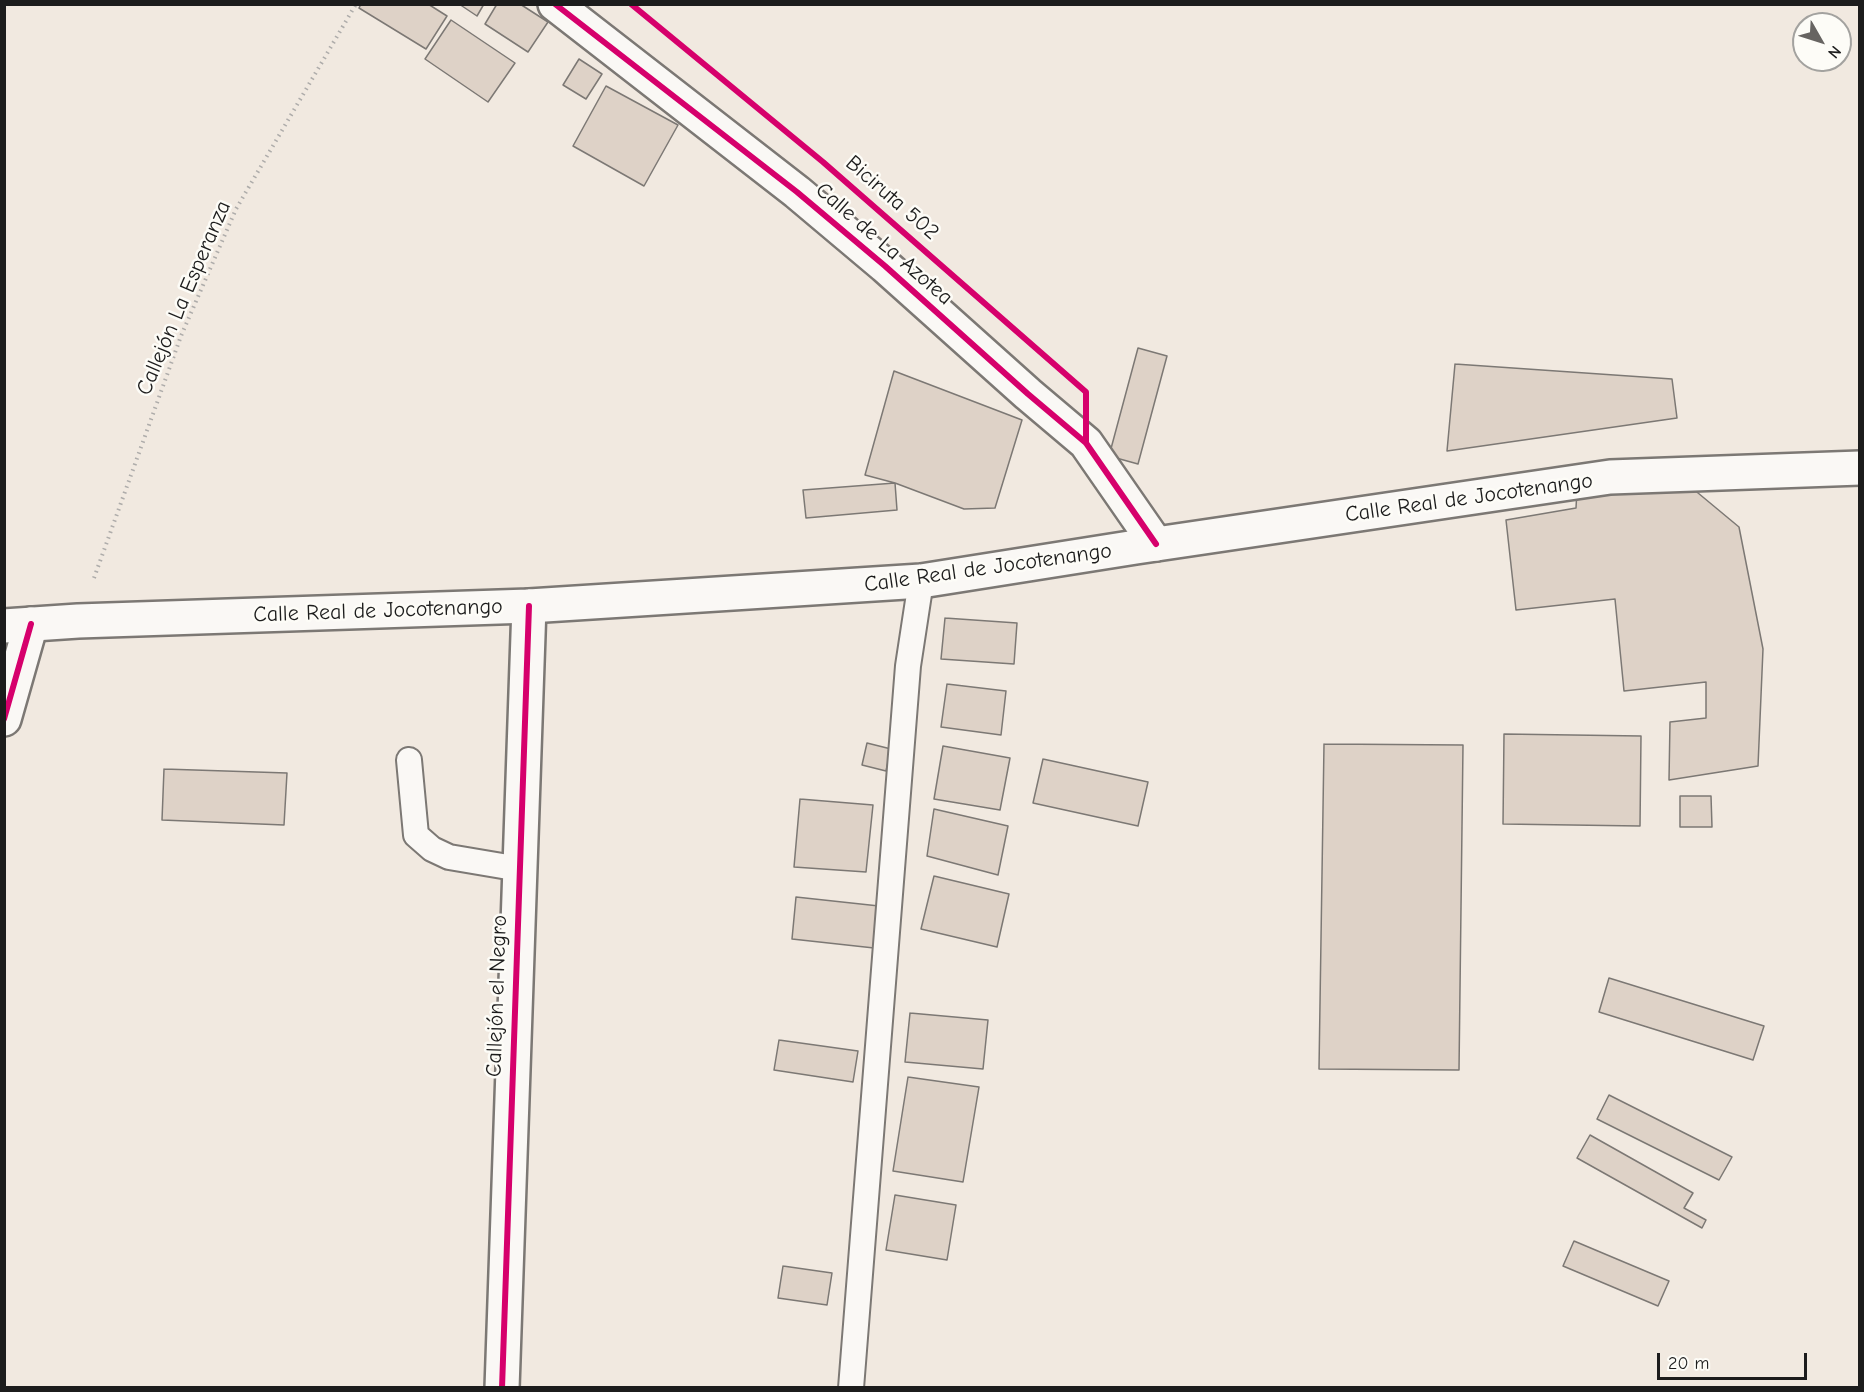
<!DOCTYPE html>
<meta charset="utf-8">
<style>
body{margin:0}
#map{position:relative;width:1864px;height:1392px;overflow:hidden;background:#f1e9e0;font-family:"Comic Neue",sans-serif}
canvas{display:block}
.frame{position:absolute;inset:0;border:6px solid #1c1c1c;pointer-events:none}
.north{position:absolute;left:1792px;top:12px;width:60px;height:60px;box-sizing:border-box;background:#fdfcf7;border:2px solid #a3a29f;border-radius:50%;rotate:129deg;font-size:16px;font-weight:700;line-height:24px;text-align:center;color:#1c1c1c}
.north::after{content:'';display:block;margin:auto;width:21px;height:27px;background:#676461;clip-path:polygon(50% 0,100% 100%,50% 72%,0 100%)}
.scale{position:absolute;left:1657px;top:1353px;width:150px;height:27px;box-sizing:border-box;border:3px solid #1c1c1c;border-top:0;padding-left:8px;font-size:18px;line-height:21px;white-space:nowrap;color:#1c1c1c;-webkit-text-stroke:4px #fdfcf7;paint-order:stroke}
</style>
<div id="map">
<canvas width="1864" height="1392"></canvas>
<div class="frame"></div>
<div class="north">N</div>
<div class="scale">20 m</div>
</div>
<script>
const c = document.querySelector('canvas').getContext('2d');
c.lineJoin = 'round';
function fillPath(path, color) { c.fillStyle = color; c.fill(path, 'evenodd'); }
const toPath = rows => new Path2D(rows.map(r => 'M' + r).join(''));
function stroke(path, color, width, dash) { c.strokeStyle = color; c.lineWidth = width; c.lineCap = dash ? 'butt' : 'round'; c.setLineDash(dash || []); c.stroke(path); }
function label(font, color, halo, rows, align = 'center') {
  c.font = font + ' "Comic Neue",sans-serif'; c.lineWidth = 5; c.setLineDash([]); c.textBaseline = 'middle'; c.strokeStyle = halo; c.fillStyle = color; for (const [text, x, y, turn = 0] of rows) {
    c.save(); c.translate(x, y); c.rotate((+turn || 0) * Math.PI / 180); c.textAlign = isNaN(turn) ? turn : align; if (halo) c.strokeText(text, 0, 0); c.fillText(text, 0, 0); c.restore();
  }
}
const building = toPath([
 [361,4,428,4,447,16,426,49,359,8,361,4],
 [459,4,484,4,477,16,459,4],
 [497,4,520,4,548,22,528,52,485,24,497,4],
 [451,20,515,63,488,102,425,59,451,20],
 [579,59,602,74,586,99,563,85,579,59],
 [606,86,678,125,644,186,573,146,606,86],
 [1138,348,1167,356,1138,464,1109,456,1138,348],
 [1455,364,1672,379,1677,418,1447,451,1455,364],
 [894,371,1022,420,995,508,964,509,895,483,865,475,894,371],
 [895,483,897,510,806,518,803,490,895,483],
 [1686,483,1739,527,1763,649,1758,766,1669,780,1670,722,1706,718,1706,682,1624,691,1615,599,1516,610,1506,520,1576,508,1577,490,1686,483],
 [945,618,1017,623,1014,664,941,659,945,618],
 [947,684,1006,691,1001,735,941,727,947,684],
 [1504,734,1641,736,1640,826,1503,824,1504,734],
 [867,743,891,749,886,771,862,765,867,743],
 [1324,744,1463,745,1459,1070,1319,1069,1324,744],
 [943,746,1010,758,1000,810,934,799,943,746],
 [1043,759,1148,782,1138,826,1033,803,1043,759],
 [164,769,287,773,284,825,162,820,164,769],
 [1680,796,1711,796,1712,827,1680,827,1680,796],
 [800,799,873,805,866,872,794,867,800,799],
 [934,809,1008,826,998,875,927,856,934,809],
 [934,876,1009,894,997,947,921,929,934,876],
 [796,897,879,906,874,948,792,939,796,897],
 [1609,978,1764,1026,1753,1060,1599,1012,1609,978],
 [910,1013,988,1020,983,1069,905,1062,910,1013],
 [779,1040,858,1051,853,1082,774,1070,779,1040],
 [908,1077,979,1087,963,1182,893,1171,908,1077],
 [1609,1095,1732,1157,1719,1180,1597,1119,1609,1095],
 [1590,1135,1693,1193,1684,1208,1706,1220,1702,1228,1577,1158,1590,1135],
 [895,1195,956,1205,947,1260,886,1250,895,1195],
 [1574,1241,1669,1281,1658,1306,1563,1266,1574,1241],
 [783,1266,832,1273,827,1305,778,1298,783,1266]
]);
const path = toPath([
 [94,578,181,336,236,209,356,4]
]);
const lane = toPath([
 [409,760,416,835,432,849,449,857,520,869],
 [851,1388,908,666,921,581]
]);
const street = toPath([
 [4,719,31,624],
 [502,1388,529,606]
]);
const secondary = toPath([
 [555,4,797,192,885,266,1028,394,1086,443,1156,544]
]);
const primary = toPath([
 [4,626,78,621,529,606,921,581,1136,547,1610,477,1860,468]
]);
const cycleway = toPath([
 [555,4,797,192,885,266,1028,394,1086,443,1156,544],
 [631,4,823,162,1086,392,1086,443],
 [4,719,31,624],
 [502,1388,529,606]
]);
const streetNames = [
 ["Biciruta 502",892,198,41],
 ["Calle de La Azotea",884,244,41],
 ["Callejón La Esperanza",184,298,-67],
 ["Calle Real de Jocotenango",1469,498,-8],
 ["Calle Real de Jocotenango",988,568,-8],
 ["Calle Real de Jocotenango",378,611,-2],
 ["Callejón el Negro",497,996,-88]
];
fillPath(building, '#ded2c7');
stroke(building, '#7c7874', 1.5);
stroke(lane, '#7c7874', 28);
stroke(street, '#7c7874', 38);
stroke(secondary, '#7c7874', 38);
stroke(primary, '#7c7874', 38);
stroke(path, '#aeacaa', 4, [1.5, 4.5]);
stroke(lane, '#faf8f5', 24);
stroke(street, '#faf8f5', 33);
stroke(secondary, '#faf8f5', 33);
stroke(primary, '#faf8f5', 33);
stroke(cycleway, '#d6006c', 6);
label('22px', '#1c1c1c', '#fdfcf7', streetNames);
</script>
